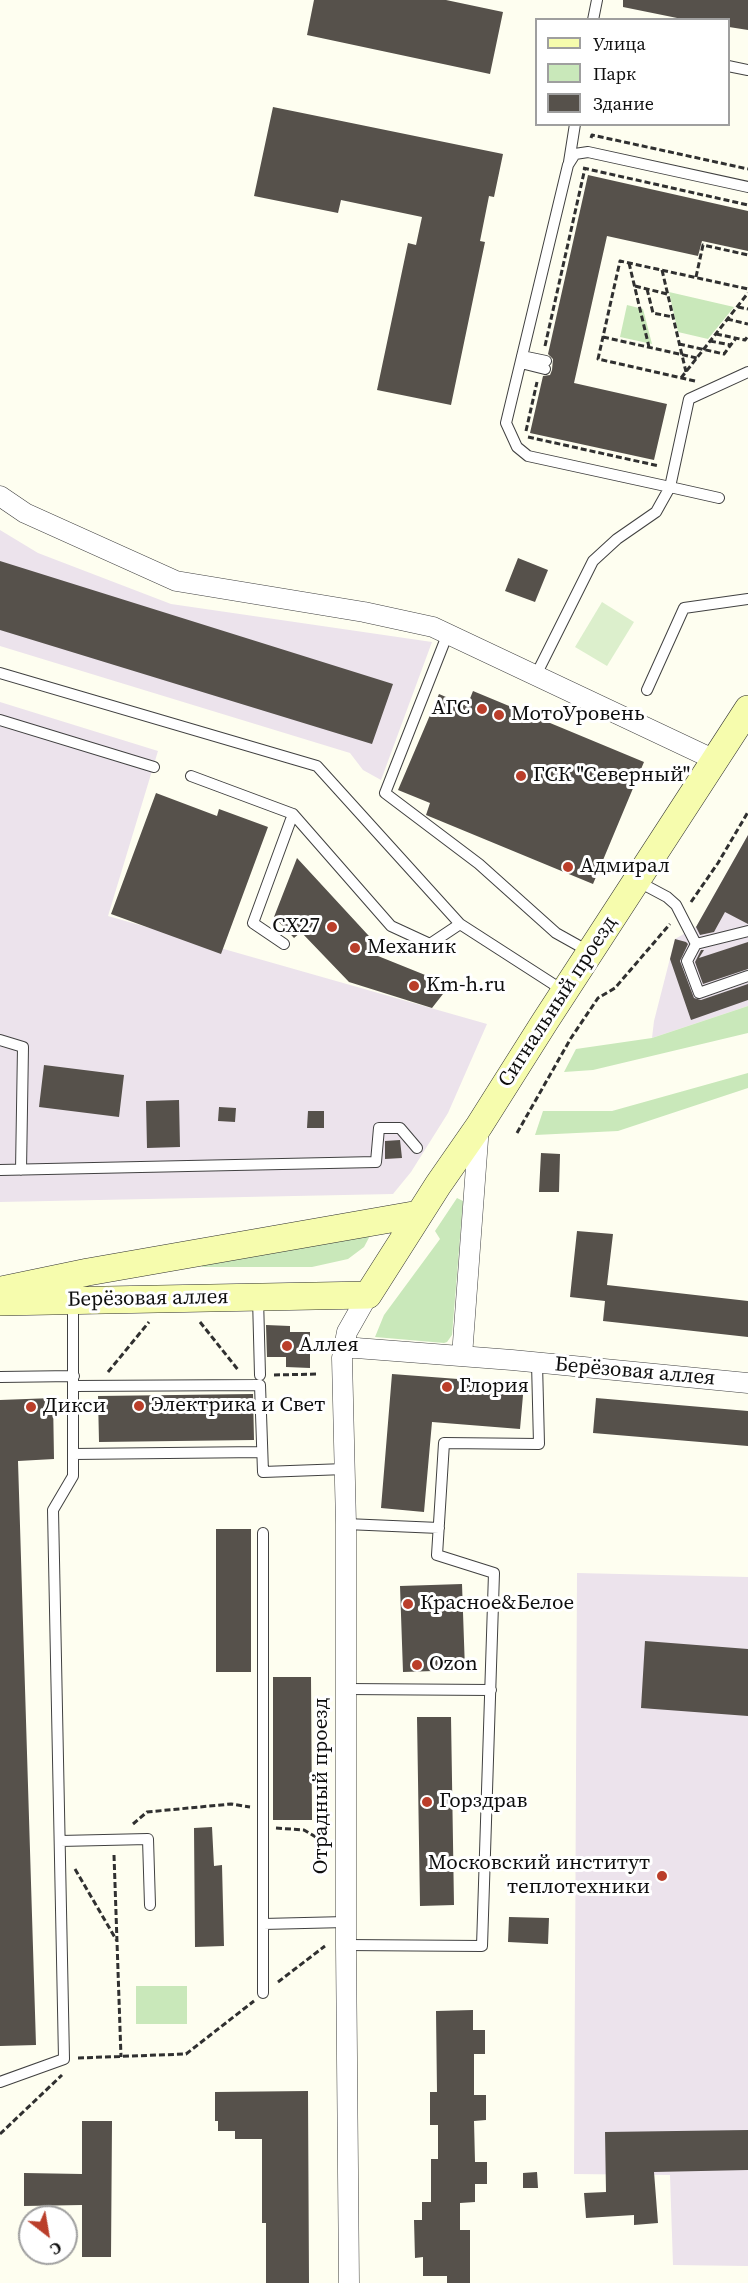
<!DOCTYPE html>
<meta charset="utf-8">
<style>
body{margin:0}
#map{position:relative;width:748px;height:2283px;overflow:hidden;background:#fefef0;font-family:"Source Serif 4",serif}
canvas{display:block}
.legend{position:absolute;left:535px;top:18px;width:195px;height:108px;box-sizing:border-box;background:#fff;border:2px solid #9f9f9f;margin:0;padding:8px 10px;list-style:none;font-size:18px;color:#0e0e0e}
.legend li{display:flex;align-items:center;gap:12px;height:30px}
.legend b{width:30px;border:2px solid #9f9f9f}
.north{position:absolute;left:18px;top:2205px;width:60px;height:60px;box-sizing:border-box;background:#fff;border:2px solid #9f9f9f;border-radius:50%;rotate:149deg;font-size:16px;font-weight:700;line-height:24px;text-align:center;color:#0e0e0e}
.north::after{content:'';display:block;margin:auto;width:21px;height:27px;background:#ba3e2a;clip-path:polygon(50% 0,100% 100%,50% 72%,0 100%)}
</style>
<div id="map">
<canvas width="748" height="2283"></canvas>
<ul class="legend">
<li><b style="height:8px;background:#f6fcad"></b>Улица</li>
<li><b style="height:16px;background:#c9e8ba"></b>Парк</li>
<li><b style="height:16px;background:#56514b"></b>Здание</li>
</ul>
<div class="north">С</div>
</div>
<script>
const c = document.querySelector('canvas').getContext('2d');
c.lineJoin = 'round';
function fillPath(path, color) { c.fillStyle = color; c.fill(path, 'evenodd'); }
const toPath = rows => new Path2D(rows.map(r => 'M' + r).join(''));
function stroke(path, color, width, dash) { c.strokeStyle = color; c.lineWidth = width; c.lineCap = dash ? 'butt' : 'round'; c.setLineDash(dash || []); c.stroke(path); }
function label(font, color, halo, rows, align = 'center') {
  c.font = font + ' "Source Serif 4",serif'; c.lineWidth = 6; c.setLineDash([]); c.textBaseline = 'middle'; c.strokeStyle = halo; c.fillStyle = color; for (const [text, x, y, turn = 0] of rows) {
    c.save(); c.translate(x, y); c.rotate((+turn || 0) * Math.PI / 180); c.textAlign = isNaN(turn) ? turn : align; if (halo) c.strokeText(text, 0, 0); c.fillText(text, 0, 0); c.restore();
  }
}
const industrial = toPath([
 [0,530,38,553,171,604,432,642,381,780,363,770,350,753,0,646],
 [0,702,158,751,108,916,487,1024,448,1113,411,1172,393,1194,0,1202],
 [748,835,748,1006,652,1038,654,1021,675,939,696,927],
 [577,1573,748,1577,748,2266,673,2265,670,2175,574,2174]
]);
const green = toPath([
 [669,292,734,307,708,339,678,332],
 [627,305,643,309,652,344,620,337],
 [748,1006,748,1033,593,1070,564,1072,576,1049,652,1038],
 [748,1073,748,1088,618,1131,535,1135,543,1111,612,1111],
 [457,1198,463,1201,452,1335,447,1342,444,1343,375,1337,384,1315,440,1239,435,1231],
 [371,1234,364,1247,348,1259,312,1267,202,1267,201,1262],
 [136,1986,187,1986,187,2024,136,2024]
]);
const pitch = toPath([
 [602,602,634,622,607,666,575,647]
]);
const building = toPath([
 [314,0,446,0,503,12,490,74,307,35],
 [623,0,748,0,748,30,729,27,729,20,687,20,623,7],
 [273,107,503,154,494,197,489,196,480,241,485,242,451,405,377,390,408,243,416,245,422,217,341,200,338,213,254,196],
 [588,175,748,211,748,251,702,241,698,256,607,236,574,383,667,404,654,460,530,433,543,376,550,375,552,370,553,359,548,354],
 [518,558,548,570,535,602,505,591],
 [0,561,393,684,372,744,0,630],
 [473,691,644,762,593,884,426,815,430,803,398,790,439,694,467,706],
 [156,793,217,816,219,809,268,827,221,954,111,914],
 [748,835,748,924,725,912,714,932,700,935,696,927],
 [297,858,380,948,373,954,450,985,432,1008,349,982,301,932,294,938,274,917],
 [675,939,686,942,688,944,680,961,694,998,701,1000,748,984,748,1000,691,1020,670,959],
 [748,942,748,969,703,984,695,962,701,950,704,950,699,958],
 [44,1065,124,1075,119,1117,39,1107],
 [179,1100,180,1147,147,1148,146,1101],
 [219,1107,236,1108,235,1122,218,1121],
 [308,1111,324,1111,324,1128,307,1128],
 [400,1140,402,1158,385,1159,385,1141],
 [541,1153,560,1154,559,1192,539,1192],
 [577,1231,613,1234,607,1285,748,1301,748,1337,603,1321,605,1301,570,1297],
 [266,1325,290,1326,290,1332,310,1332,310,1368,286,1367,286,1357,267,1357],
 [392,1374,524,1384,520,1429,432,1422,424,1512,381,1508],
 [253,1394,254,1440,99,1442,98,1396],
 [53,1398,54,1459,18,1461,36,2045,0,2046,0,1400],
 [596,1398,748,1411,748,1446,593,1433],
 [216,1529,251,1529,251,1672,216,1672],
 [462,1584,465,1670,403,1672,400,1586],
 [645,1641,748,1649,748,1716,641,1708],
 [273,1677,311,1677,312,1820,273,1820],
 [417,1717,451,1717,454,1905,420,1906],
 [212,1827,214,1866,222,1865,224,1946,195,1947,194,1828],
 [509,1917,549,1918,548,1944,508,1942],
 [473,2010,473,2030,485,2030,485,2054,474,2054,474,2095,486,2095,486,2120,474,2121,475,2162,487,2162,487,2184,475,2184,475,2202,460,2203,460,2230,470,2230,470,2283,447,2283,447,2276,423,2276,423,2257,415,2258,414,2220,422,2220,422,2202,431,2202,431,2159,438,2159,438,2125,430,2125,430,2092,437,2092,436,2011],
 [308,2091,309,2283,266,2283,266,2223,262,2223,262,2139,235,2139,235,2131,218,2131,218,2121,215,2121,215,2092],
 [82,2121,112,2121,111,2257,82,2257,82,2205,24,2206,24,2173,82,2174],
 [748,2130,748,2170,654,2172,658,2223,634,2225,634,2215,586,2218,584,2193,606,2192,605,2132],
 [537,2172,538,2188,523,2188,523,2173]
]);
const path = toPath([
 [591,138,592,135,748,169],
 [583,168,748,205],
 [629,263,649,347],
 [662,270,686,372],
 [696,277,703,245,748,255],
 [635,286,667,294],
 [647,289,653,313,673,317],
 [738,307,748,309],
 [727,319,748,324],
 [716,334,745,340,748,336],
 [603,337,697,358],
 [710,341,731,345],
 [679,344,724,354,736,338],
 [545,346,585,168],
 [681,378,748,293],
 [695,381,598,359,620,261,748,289],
 [526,431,537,382],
 [528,437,659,466],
 [691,902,718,863,748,812],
 [517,1133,571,1038,598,998,615,988,670,924],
 [200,1322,239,1371],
 [108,1372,149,1322],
 [274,1375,318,1374],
 [133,1824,147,1812,231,1804,250,1807],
 [276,1828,304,1830,326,1843],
 [114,1855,121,2057],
 [75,1869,117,1941],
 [278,1982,325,1946],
 [78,2058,186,2054,254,2001],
 [0,2134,62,2075]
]);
const service = toPath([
 [593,20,597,0],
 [728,66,748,70],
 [569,162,575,124],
 [748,187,588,152,575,154,568,165,506,423,517,447,528,456,670,487,689,399,748,372],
 [522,356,546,361],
 [521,363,545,369],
 [448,633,385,793,479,864,556,933,590,952],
 [0,673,317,766,460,924,564,991],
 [536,675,593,561,617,539,656,512,670,487,719,498],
 [647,690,684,608,748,599],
 [0,720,154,767],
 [191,776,293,814,391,926,430,944,460,924],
 [637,881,667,897,676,905,696,944],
 [748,931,696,944,687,961,699,993,748,976],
 [284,944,253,923,293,814],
 [0,1040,23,1047,21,1170],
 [0,1170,376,1162,379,1128,400,1128,417,1148],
 [258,1298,260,1375],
 [0,1377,74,1376],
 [74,1386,260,1385,263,1472,345,1469],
 [73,1454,262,1452],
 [346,1524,439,1528],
 [263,1533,263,1993],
 [346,1689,491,1690],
 [60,1841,148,1839,150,1905],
 [263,1924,346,1922],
 [346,1945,482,1946,494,1573,437,1555,444,1443,539,1444,537,1363],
 [0,2082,64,2059,53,1510,73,1476,73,1301]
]);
const minor = toPath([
 [0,496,25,513,176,581,364,612,433,627,715,760],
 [343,1347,512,1360,748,1383],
 [462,1356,479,1126],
 [349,2283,346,1945,346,1524,342,1358,347,1332,368,1295]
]);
const secondary = toPath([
 [1,1290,88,1272,419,1214],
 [0,1302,368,1295,438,1185,479,1126,544,1023,748,709]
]);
const markers = [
 [482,709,6,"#ba3e2a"],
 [499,715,6,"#ba3e2a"],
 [521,776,6,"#ba3e2a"],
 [568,867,6,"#ba3e2a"],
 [332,927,6,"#ba3e2a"],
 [355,948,6,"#ba3e2a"],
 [414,986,6,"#ba3e2a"],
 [287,1346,6,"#ba3e2a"],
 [447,1387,6,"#ba3e2a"],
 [139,1406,6,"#ba3e2a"],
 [31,1407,6,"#ba3e2a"],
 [408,1604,6,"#ba3e2a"],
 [417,1665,6,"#ba3e2a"],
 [427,1802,6,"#ba3e2a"],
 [662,1876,6,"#ba3e2a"]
];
const poiNames = [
 ["АГС",470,709,"right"],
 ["МотоУровень",511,715],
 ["ГСК \"Северный\"",533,776],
 ["Адмирал",580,867],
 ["CX27",320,927,"right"],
 ["Механик",367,948],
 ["Km-h.ru",426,986],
 ["Аллея",299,1346],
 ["Глория",459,1387],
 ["Электрика и Свет",151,1406],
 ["Дикси",43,1407],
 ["Красное&Белое",420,1604],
 ["Ozon",429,1665],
 ["Горздрав",439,1802],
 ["Московский институт",650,1864,"right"],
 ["теплотехники",650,1888,"right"]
];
const streetNames = [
 ["Сигнальный проезд",558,1002,-57],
 ["Берёзовая аллея",148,1299,-1],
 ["Берёзовая аллея",635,1372,5],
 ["Отрадный проезд",322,1786,-90]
];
fillPath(industrial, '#ece3ec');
fillPath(green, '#c9e8ba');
fillPath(pitch, '#dcefcc');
fillPath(building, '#56514b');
stroke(service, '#414141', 12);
stroke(minor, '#414141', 21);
stroke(secondary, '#303030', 28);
stroke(path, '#303030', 3, [6, 3]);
stroke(service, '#fff', 10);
stroke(minor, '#fff', 20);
stroke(secondary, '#f6fcad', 27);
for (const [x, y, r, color] of markers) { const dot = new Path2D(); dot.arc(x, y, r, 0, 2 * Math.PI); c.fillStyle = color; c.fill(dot); stroke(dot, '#fff', 2); }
label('21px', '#0e0e0e', '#fff', poiNames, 'left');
label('21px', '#0e0e0e', '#fff', streetNames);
</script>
